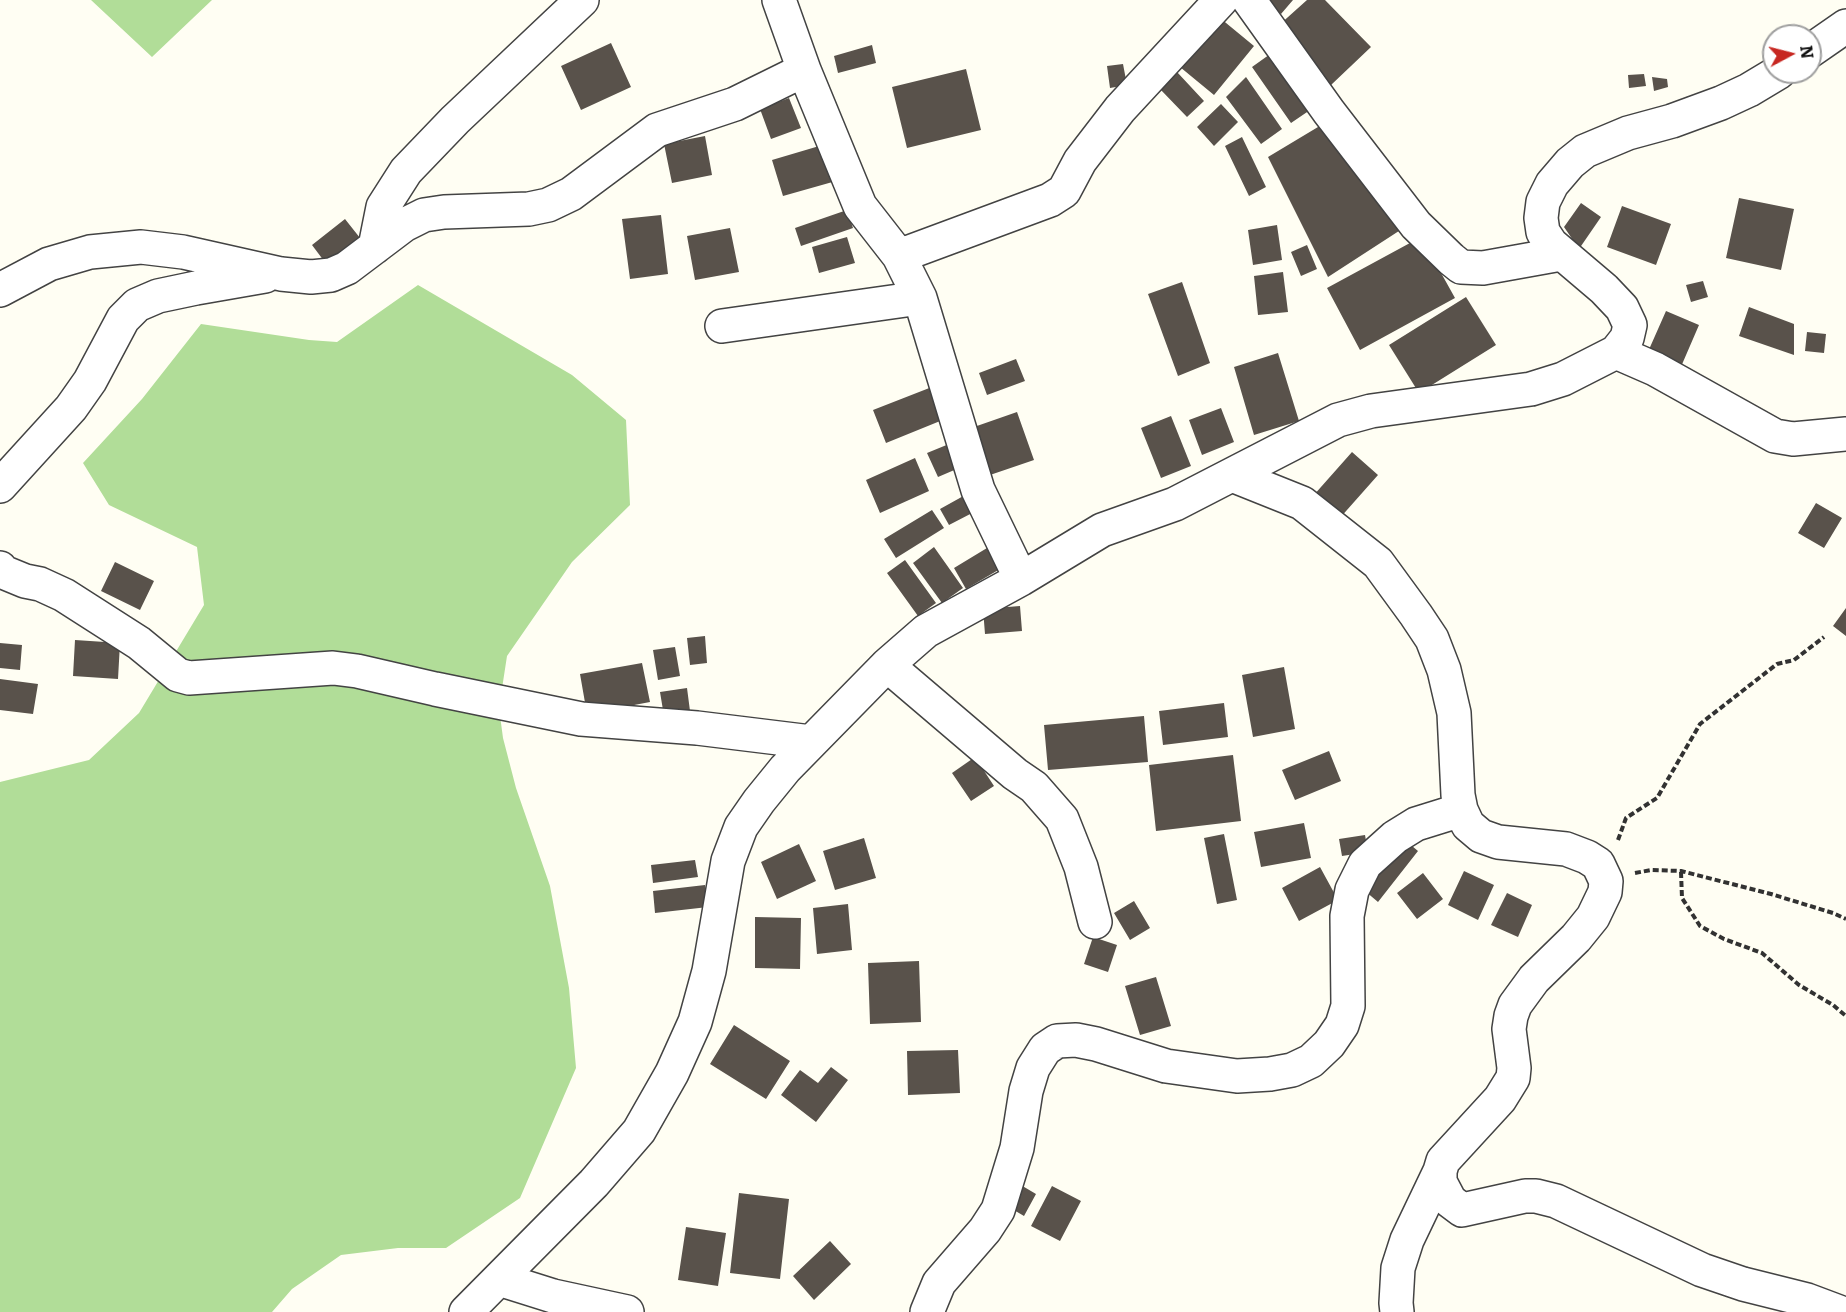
<!DOCTYPE html>
<style>
body{margin:0}
#map{position:relative;width:1846px;height:1312px;overflow:hidden;background:#fffef3;font-family:Literata,serif}
canvas{display:block}
.north{position:absolute;left:1762px;top:24px;width:60px;height:60px;box-sizing:border-box;background:#fff;border:2px solid #9f9f9f;border-radius:50%;rotate:83deg;font-size:16px;font-weight:700;line-height:24px;text-align:center;color:#101010}
.north::after{content:'';display:block;margin:auto;width:21px;height:27px;background:#c72721;clip-path:polygon(50% 0,100% 100%,50% 72%,0 100%)}
</style>
<div id="map">
<canvas width="1846" height="1312"></canvas>
<div class="north">N</div>
</div>
<script>
const c = document.querySelector('canvas').getContext('2d');
c.lineJoin = 'round';
function fillPath(path, color) { c.fillStyle = color; c.fill(path, 'evenodd'); }
const toPath = rows => new Path2D(rows.map(r => 'M' + r).join(''));
function stroke(path, color, width, dash) { c.strokeStyle = color; c.lineWidth = width; c.lineCap = dash ? 'butt' : 'round'; c.setLineDash(dash || []); c.stroke(path); }
const forest = toPath([
 [91,0,212,0,152,57],
 [418,285,572,375,626,420,630,505,572,562,507,656,499,708,503,738,516,788,550,886,569,988,576,1068,520,1198,446,1248,398,1248,341,1255,292,1289,272,1312,0,1312,0,782,89,760,139,713,204,605,197,547,109,505,83,463,142,399,201,324,309,340,337,342]
]);
const building = toPath([
 [1265,0,1293,0,1281,14],
 [1307,0,1325,0,1371,47,1331,85,1278,26],
 [1220,18,1254,46,1214,95,1180,67],
 [611,43,631,87,581,110,561,66],
 [872,45,876,63,838,73,834,56],
 [1273,52,1313,108,1291,123,1252,67],
 [1123,64,1127,85,1110,88,1107,66],
 [966,69,981,130,907,148,892,87],
 [1177,72,1204,101,1187,117,1160,89],
 [1644,74,1646,86,1629,88,1628,75],
 [1246,77,1282,129,1261,144,1226,97],
 [1652,77,1667,79,1668,87,1654,91],
 [789,98,801,128,771,139,760,109],
 [1221,104,1238,122,1214,146,1197,127],
 [1323,124,1402,229,1328,277,1268,157],
 [705,136,712,175,672,183,664,144],
 [1242,137,1266,187,1249,196,1225,146],
 [826,144,836,181,783,196,772,160],
 [1739,198,1794,209,1781,270,1726,258],
 [1581,203,1601,217,1579,249,1564,227],
 [1622,206,1671,224,1656,265,1607,247],
 [847,210,853,228,801,246,795,228],
 [661,215,668,274,630,279,622,219],
 [345,219,364,243,330,269,312,245],
 [1277,225,1282,260,1253,265,1248,230],
 [730,228,739,272,695,280,687,236],
 [847,237,855,263,819,273,812,247],
 [1421,237,1455,298,1360,350,1327,288],
 [1307,245,1317,269,1301,276,1291,252],
 [1283,272,1288,312,1258,315,1254,276],
 [1703,281,1708,297,1691,302,1686,285],
 [1182,282,1210,363,1178,376,1148,294],
 [1466,297,1496,345,1419,393,1389,345],
 [1749,307,1794,324,1794,355,1739,336],
 [1666,311,1699,325,1680,369,1647,354],
 [1807,332,1826,334,1824,353,1805,351],
 [1278,353,1299,421,1254,435,1234,367],
 [1016,359,1025,381,987,395,979,373],
 [937,385,950,417,886,443,873,410],
 [1221,408,1234,442,1202,455,1189,420],
 [1017,412,1034,460,990,475,974,427],
 [1171,416,1191,466,1161,478,1141,428],
 [949,444,959,468,938,477,927,453],
 [1352,452,1378,475,1339,519,1313,496],
 [915,458,929,491,880,513,866,480],
 [967,494,976,511,949,525,940,509],
 [1816,503,1842,518,1824,548,1798,533],
 [932,510,944,528,896,558,884,539],
 [934,547,963,588,942,603,913,563],
 [987,548,1000,569,966,589,954,568],
 [905,560,936,603,918,616,887,573],
 [115,562,154,581,140,610,101,591],
 [1020,606,1022,631,985,634,983,609],
 [1846,608,1846,636,1833,626],
 [705,636,707,663,690,665,687,638],
 [75,640,120,643,118,679,73,676],
 [0,643,22,645,20,670,0,668],
 [675,647,680,676,658,680,653,650],
 [642,663,650,702,587,714,580,674],
 [1284,667,1295,729,1253,737,1242,675],
 [0,679,38,684,33,714,0,710],
 [687,688,690,711,664,716,660,692],
 [1224,703,1228,737,1163,745,1159,711],
 [1144,716,1148,762,1048,770,1044,725],
 [1329,751,1341,781,1295,800,1282,770],
 [1233,755,1241,821,1156,831,1149,765],
 [975,757,994,786,971,801,952,773],
 [1304,823,1311,858,1261,867,1254,832],
 [1224,834,1237,900,1217,904,1204,838],
 [1365,835,1368,852,1342,856,1339,839],
 [864,838,876,878,835,890,823,851],
 [1406,841,1418,851,1378,902,1365,891],
 [799,844,816,881,777,899,761,862],
 [695,860,698,877,653,883,651,865],
 [1320,867,1338,900,1299,921,1282,888],
 [1464,871,1494,885,1478,920,1448,905],
 [1423,873,1443,899,1417,919,1397,893],
 [705,885,708,907,655,913,653,891],
 [1507,893,1532,905,1518,937,1491,925],
 [1134,901,1150,928,1130,940,1114,913],
 [848,904,852,950,817,954,813,908],
 [755,917,801,918,800,969,755,968],
 [1093,937,1117,945,1108,972,1084,964],
 [919,961,921,1022,870,1024,868,963],
 [1156,977,1171,1026,1140,1035,1125,986],
 [734,1025,790,1061,766,1099,710,1064],
 [958,1050,960,1093,908,1095,907,1051],
 [831,1067,848,1080,816,1122,781,1095,800,1070,818,1083],
 [1014,1181,1036,1194,1024,1216,1002,1203],
 [1052,1186,1081,1201,1060,1241,1031,1226],
 [739,1193,789,1199,780,1279,730,1273],
 [686,1227,726,1233,718,1286,678,1280],
 [830,1241,851,1264,814,1300,793,1276]
]);
const path = toPath([
 [1618,840,1626,818,1657,798,1700,724,1777,664,1794,660,1824,637],
 [1681,872,1682,898,1700,926,1724,939,1762,953,1799,985,1833,1005,1846,1016],
 [1635,873,1651,870,1681,871,1771,894,1833,913,1846,919]
]);
const minor = toPath([
 [779,0,804,70,860,206,899,256,920,298,978,490,1021,579],
 [1249,0,1329,112,1416,225,1451,259,1461,267,1483,268,1561,254],
 [1810,51,1846,26],
 [375,247,383,207,406,171,455,120,582,0],
 [899,256,1050,200,1064,191,1080,161,1120,109,1221,0],
 [0,290,49,264,90,252,141,247,183,252,281,274,311,277,331,275,347,268,404,225,424,215,444,212,529,209,548,205,571,194,657,130,735,104,804,70],
 [722,326,920,298],
 [1616,352,1655,369,1775,436,1793,439,1846,434],
 [1232,475,1302,503,1378,563,1416,615,1432,639,1444,670,1454,713,1458,795,1461,810,1468,825,1481,836,1498,842,1566,849,1587,857,1598,864,1606,881,1605,892,1593,917,1576,938,1534,979,1515,1005,1511,1016,1509,1029,1514,1068,1513,1078,1500,1099,1443,1161,1440,1171,1440,1182,1450,1201,1462,1210,1525,1196,1536,1196,1556,1201,1702,1270,1743,1284,1807,1300,1839,1312],
 [0,486,71,408,90,381,123,319,137,305,158,296,196,288,265,276],
 [0,568,3,572,25,581,40,584,64,595,139,643,178,675,189,678,333,668,357,671,435,689,581,719,697,728,811,742],
 [887,665,1015,774,1034,787,1062,819,1081,867,1095,922],
 [499,1279,553,1296,627,1312],
 [466,1312,594,1183,639,1131,672,1073,695,1022,709,971,728,861,741,827,759,801,785,769,887,665,926,631,1021,579,1102,530,1175,504,1338,420,1371,411,1531,389,1563,379,1616,352,1627,338,1630,325,1622,308,1604,289,1551,244,1543,232,1541,218,1543,202,1552,184,1570,163,1585,151,1628,133,1672,121,1721,103,1749,90,1779,72],
 [927,1312,939,1283,985,1230,998,1210,1017,1148,1026,1091,1033,1068,1045,1049,1057,1041,1076,1040,1096,1044,1166,1066,1237,1076,1270,1074,1292,1070,1311,1061,1329,1044,1342,1025,1348,1006,1347,916,1352,890,1365,864,1395,837,1416,824,1461,810],
 [1397,1312,1396,1303,1398,1268,1407,1240,1440,1171]
]);
fillPath(forest, '#b1dd98');
fillPath(building, '#59524b');
stroke(minor, '#434343', 36);
stroke(path, '#323232', 4, [6, 3]);
stroke(minor, '#fff', 33);
</script>
